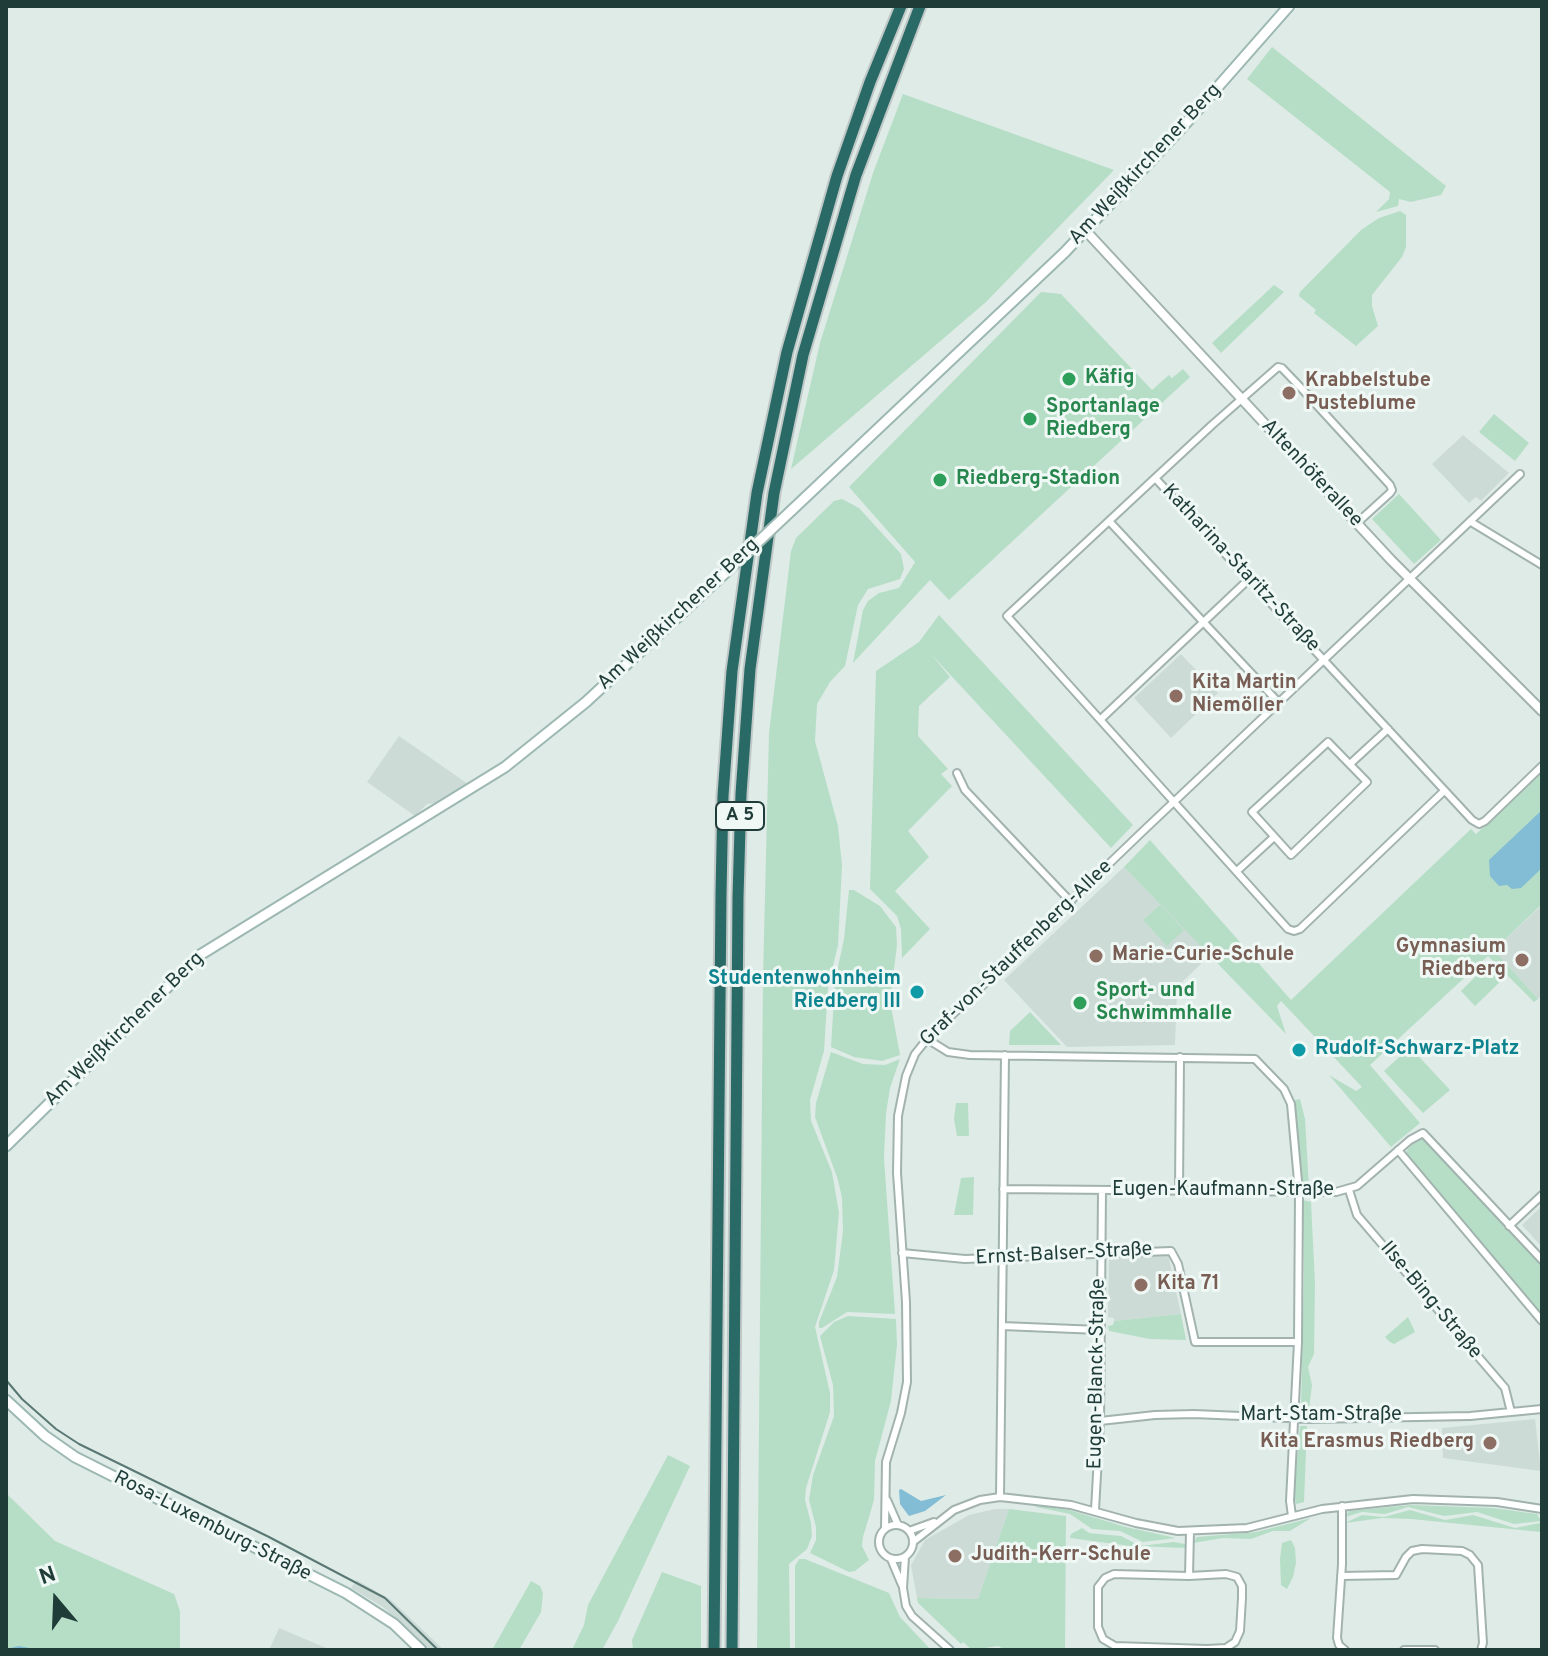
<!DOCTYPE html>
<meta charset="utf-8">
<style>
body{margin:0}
#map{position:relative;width:1548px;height:1656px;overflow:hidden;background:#dfebe7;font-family:Overpass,sans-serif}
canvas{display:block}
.frame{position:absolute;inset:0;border:8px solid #1f3c38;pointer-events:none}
.north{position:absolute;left:16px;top:1560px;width:80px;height:80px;-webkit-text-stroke:6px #eff8f5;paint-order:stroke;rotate:341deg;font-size:22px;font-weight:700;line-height:32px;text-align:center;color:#1f3c38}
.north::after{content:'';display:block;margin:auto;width:28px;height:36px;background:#1f3c38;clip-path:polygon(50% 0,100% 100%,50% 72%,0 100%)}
</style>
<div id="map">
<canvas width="1548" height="1656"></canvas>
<div class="frame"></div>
<div class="north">N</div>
</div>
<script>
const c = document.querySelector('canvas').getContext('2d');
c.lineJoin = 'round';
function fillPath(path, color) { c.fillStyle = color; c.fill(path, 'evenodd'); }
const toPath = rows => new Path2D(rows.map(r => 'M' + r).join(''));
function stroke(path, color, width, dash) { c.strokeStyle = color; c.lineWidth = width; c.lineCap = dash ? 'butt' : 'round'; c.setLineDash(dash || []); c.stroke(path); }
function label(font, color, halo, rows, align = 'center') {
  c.font = font + ' Overpass,sans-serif'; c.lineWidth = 6; c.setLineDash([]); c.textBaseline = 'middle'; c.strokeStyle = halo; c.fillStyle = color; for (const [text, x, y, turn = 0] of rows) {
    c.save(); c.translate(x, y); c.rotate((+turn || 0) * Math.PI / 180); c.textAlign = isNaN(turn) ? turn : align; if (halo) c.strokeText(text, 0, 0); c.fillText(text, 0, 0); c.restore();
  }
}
const built = toPath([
 [1463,435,1509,473,1481,501,1476,497,1469,503,1432,464],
 [1181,654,1218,693,1171,738,1134,698],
 [399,736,468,784,436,803,427,804,415,816,367,782],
 [1124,867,1210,955,1177,987,1175,1045,1067,1047,1004,980],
 [1542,905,1542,995,1538,999,1494,950],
 [1542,1206,1542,1247,1522,1225],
 [1168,1254,1181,1314,1114,1321,1114,1318,1108,1317,1109,1256],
 [1535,1419,1541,1471,1443,1458,1442,1428],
 [995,1509,1009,1509,978,1599,917,1598,911,1565,925,1540,969,1515],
 [357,1580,391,1600,444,1650,430,1650,383,1607,351,1588],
 [279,1628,331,1650,269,1650]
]);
const green = toPath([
 [1272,47,1446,186,1441,195,1411,202,1399,199,1398,206,1376,212,1389,199,1390,192,1247,79],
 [903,94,1114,170,986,302,791,469,820,343,873,173],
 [1400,211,1406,215,1406,247,1402,257,1372,295,1372,306,1378,326,1356,346,1314,313,1316,310,1299,296,1300,292,1361,230,1379,218],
 [1274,285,1284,292,1221,353,1212,343],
 [1041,292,1061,294,1152,390,1169,375,1172,378,1183,369,1190,377,949,600,930,580,853,663,863,610,868,601,879,593,899,588,915,562,849,487],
 [1494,414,1529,443,1515,461,1479,432],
 [1399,494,1441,540,1414,564,1372,519],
 [842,499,859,508,901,554,904,569,900,579,868,589,858,605,845,666,830,682,817,704,815,741,838,826,842,865,838,945,828,987,824,1051,810,1100,811,1121,832,1172,839,1213,834,1270,815,1327,830,1393,830,1412,806,1488,805,1500,811,1523,812,1536,807,1549,789,1564,790,1650,757,1650,763,977,769,733,791,551,796,538,834,501],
 [939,615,1133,825,1111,848,931,654,950,677,919,706,918,736,948,769,941,774,952,786,908,831,929,857,895,891,930,929,902,958,901,929,897,916,870,889,876,671,919,642],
 [1542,772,1542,904,1494,950,1538,999,1534,1002,1488,956,1370,1065,1420,1123,1391,1147,1329,1075,1356,1091,1362,1087,1281,1001,1277,1006,1286,1034,1124,867,1150,840,1291,1000,1471,829,1476,834],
 [849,890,854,890,880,906,896,927,897,945,890,1001,900,1055,882,1061,854,1057,831,1047,835,981,844,939],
 [1160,905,1184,930,1167,946,1143,920],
 [1487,965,1502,980,1475,1006,1461,991],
 [1030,1012,1061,1045,1009,1045,1010,1031],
 [1410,1047,1450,1090,1423,1113,1384,1071],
 [831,1052,863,1064,885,1065,900,1059,890,1088,886,1114,884,1158,895,1314,847,1312,822,1328,819,1328,819,1322,837,1277,843,1231,842,1198,838,1180,815,1117,816,1103],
 [1300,1099,1305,1119,1309,1187,1302,1185,1295,1100],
 [956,1103,968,1103,969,1136,957,1136,954,1119],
 [1418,1138,1426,1139,1542,1265,1542,1314,1406,1155,1407,1150],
 [974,1177,973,1215,954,1215,961,1178],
 [1303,1200,1311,1202,1315,1284,1314,1354,1308,1367,1312,1385,1309,1409,1305,1410,1301,1408,1304,1273],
 [1181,1314,1186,1340,1150,1339,1109,1331,1108,1326,1113,1325,1114,1321],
 [848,1316,896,1319,897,1345,891,1401,875,1461,874,1500,863,1537,862,1546,869,1560,855,1571,849,1572,810,1553,816,1540,816,1527,809,1500,813,1475,834,1416,833,1385,820,1336,834,1322],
 [1408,1317,1415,1332,1394,1344,1390,1342,1385,1337],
 [1300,1426,1307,1426,1304,1502,1296,1504,1294,1495],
 [668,1455,690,1466,618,1621,602,1650,572,1650,584,1625,588,1605],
 [6,1493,55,1541,174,1594,180,1611,180,1650,6,1650],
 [1036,1505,1069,1510,1126,1527,1176,1538,1143,1542,1120,1531,1092,1529,1070,1514,1036,1507],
 [1411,1505,1493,1508,1537,1514,1541,1521,1514,1524,1477,1512,1444,1516,1408,1507,1385,1514,1362,1512,1345,1517,1349,1511],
 [1009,1509,1066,1516,1065,1650,1006,1650,998,1646,972,1650,963,1642,961,1644,918,1603,917,1598,978,1599],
 [1410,1510,1445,1520,1473,1515,1515,1528,1540,1523,1541,1532,1411,1519,1382,1518,1345,1523,1362,1515,1384,1517],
 [1311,1518,1290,1531,1273,1531,1251,1539,1223,1538,1193,1543,1197,1537,1256,1532],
 [1082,1528,1089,1533,1121,1536,1140,1546,1174,1542,1185,1544,1187,1548,1130,1546,1070,1538,1071,1534],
 [1291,1540,1295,1548,1296,1563,1293,1577,1287,1589,1281,1585,1280,1559,1282,1543],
 [799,1559,805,1559,889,1593,900,1617,931,1650,795,1650,795,1566],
 [662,1572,701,1586,701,1650,633,1650,632,1640],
 [531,1581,540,1586,543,1593,541,1612,519,1650,492,1650]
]);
const water = toPath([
 [1542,810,1542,868,1521,888,1512,889,1507,885,1499,886,1490,876,1489,860],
 [901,1489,921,1501,946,1495,925,1511,909,1516,900,1504,899,1490]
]);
const stream = toPath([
 [7,1650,19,1647,34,1650]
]);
const minor = toPath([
 [1155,478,1472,820,1479,824,1485,821,1542,766],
 [1109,521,1279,703],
 [1471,522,1542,565],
 [1357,523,1390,493,1392,490,1390,485,1303,390,1282,368,1278,367,1212,425,1007,616,1288,929,1294,931,1300,929,1444,791],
 [1101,719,1249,579],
 [1328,742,1367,782,1291,855,1252,812,1328,742],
 [1350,764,1388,729],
 [957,773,965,790,1071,902],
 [1237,871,1274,837],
 [927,1039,948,1052,970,1055,1255,1059,1284,1089,1291,1104,1299,1192,1298,1342,1290,1501,1292,1516],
 [1398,1150,1542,1321],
 [1003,1189,1336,1192,1357,1186,1410,1140,1423,1133,1542,1260],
 [1349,1190,1357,1215,1505,1388,1511,1412],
 [1179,1192,1180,1057],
 [1509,1226,1542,1195],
 [902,1253,965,1259,1171,1251,1178,1264,1195,1342,1298,1342],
 [1002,1326,1099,1330],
 [1100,1421,1155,1415,1194,1414,1310,1419,1470,1416,1542,1409],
 [1000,1497,1005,1055],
 [887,1500,898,1525],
 [1342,1506,1342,1564,1337,1638,1339,1645,1345,1650],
 [1095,1510,1100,1421,1102,1190],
 '879 1542a17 17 0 1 1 34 0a17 17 0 1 1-34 0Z',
 [885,1529,886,1462,901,1413,907,1382,906,1302,897,1173,898,1116,906,1076,915,1054,927,1039,1141,833,1520,474],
 [909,1531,934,1522],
 [913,1542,954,1510,980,1500,1000,1497,1071,1505,1136,1523,1178,1531,1247,1528,1322,1509,1413,1499,1497,1502,1542,1509],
 [905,1557,903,1588,906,1606,912,1616,950,1650],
 [891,1559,902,1585],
 [1189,1576,1226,1574,1237,1577,1242,1586,1242,1598,1240,1631,1235,1642,1226,1648,1207,1649,1115,1646,1103,1639,1098,1627,1098,1587,1105,1578,1114,1574,1189,1576,1190,1531],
 [1341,1576,1396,1575,1406,1557,1412,1551,1422,1549,1462,1551,1470,1555,1478,1565,1483,1643,1481,1650],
 [1404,1650,1435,1650]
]);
const tertiary = toPath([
 [1086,231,1391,560,1542,711]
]);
const secondary = toPath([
 [792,510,1065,252,1187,122,1289,6],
 [6,1146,200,955,505,767,586,702,724,574],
 [6,1400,45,1436,75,1457,346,1593,394,1624,421,1650]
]);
const motorway = toPath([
 [714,1650,721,894,723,796,732,671,757,493,787,352,837,176,870,82,901,6],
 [732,1650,738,897,741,794,750,669,774,493,803,355,856,175,920,6]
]);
const tram = toPath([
 [6,1380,22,1399,56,1429,79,1444,269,1537,385,1598,438,1650]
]);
const secondaryBridge = toPath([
 [724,574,792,510]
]);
const markers = [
 [1069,379,8,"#2e9e5b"],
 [1289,393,8,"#8d6e63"],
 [1030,419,8,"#2e9e5b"],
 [940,480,8,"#2e9e5b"],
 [1176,696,8,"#8d6e63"],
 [1096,956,8,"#8d6e63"],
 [1522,960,8,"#8d6e63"],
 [917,992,8,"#0f9aa8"],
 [1080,1003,8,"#2e9e5b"],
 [1299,1050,8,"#0f9aa8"],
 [1141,1285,8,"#8d6e63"],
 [1490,1443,8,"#8d6e63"],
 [955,1556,8,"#8d6e63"]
];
const shields = [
 [740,816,48]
];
const shieldNames = [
 ["A 5",740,816]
];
const streetNames = [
 ["Am Weißkirchener Berg",1146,165,-47],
 ["Altenhöferallee",1311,474,47],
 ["Katharina-Staritz-Straße",1240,569,47],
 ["Am Weißkirchener Berg",679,615,-43],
 ["Graf-von-Stauffenberg-Allee",1017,954,-44],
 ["Am Weißkirchener Berg",125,1030,-44],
 ["Eugen-Kaufmann-Straße",1223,1191],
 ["Ernst-Balser-Straße",1064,1255,-3],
 ["Ilse-Bing-Straße",1430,1301,50],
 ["Eugen-Blanck-Straße",1098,1374,-89],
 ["Mart-Stam-Straße",1321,1416],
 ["Rosa-Luxemburg-Straße",212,1527,27]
];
const leisureNames = [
 ["Käfig",1085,379],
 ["Sportanlage",1046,408],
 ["Riedberg",1046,431],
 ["Riedberg-Stadion",956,480],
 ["Sport- und",1096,992],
 ["Schwimmhalle",1096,1015]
];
const educationNames = [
 ["Krabbelstube",1305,382],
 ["Pusteblume",1305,405],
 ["Kita Martin",1192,684],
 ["Niemöller",1192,707],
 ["Gymnasium",1506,948,"right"],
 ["Riedberg",1506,971,"right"],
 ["Marie-Curie-Schule",1112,956],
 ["Kita 71",1157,1285],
 ["Kita Erasmus Riedberg",1474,1443,"right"],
 ["Judith-Kerr-Schule",971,1556]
];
const cultureNames = [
 ["Studentenwohnheim",901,980],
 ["Riedberg III",901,1003],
 ["Rudolf-Schwarz-Platz",1315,1050,"left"]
];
fillPath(built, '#cddbd7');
fillPath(green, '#b6dec6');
fillPath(water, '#83bdd5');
stroke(stream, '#83bdd5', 2);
stroke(minor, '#a2b3af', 10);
stroke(tertiary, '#a2b3af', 12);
stroke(secondary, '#9db8b2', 13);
stroke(motorway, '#c0c8c7', 15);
stroke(minor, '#fff', 6);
stroke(tertiary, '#fff', 8);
stroke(secondary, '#fff', 9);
stroke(motorway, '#296a66', 11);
stroke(tram, '#597874', 2);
stroke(secondaryBridge, '#9db8b2', 13, []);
stroke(secondaryBridge, '#fff', 9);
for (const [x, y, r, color] of markers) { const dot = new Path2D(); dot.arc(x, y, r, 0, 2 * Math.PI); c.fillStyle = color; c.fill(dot); stroke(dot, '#eff8f5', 3); }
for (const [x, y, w] of shields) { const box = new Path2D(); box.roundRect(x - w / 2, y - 14, w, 28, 6); c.fillStyle = '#eff8f5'; c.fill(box); stroke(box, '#1f3c38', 2); }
label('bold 18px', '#1f3c38', null, shieldNames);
label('20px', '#1f3c38', '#eff8f5', streetNames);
label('bold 20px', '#27864d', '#eff8f5', leisureNames, 'left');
label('bold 20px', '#785e54', '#eff8f5', educationNames, 'left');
label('bold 20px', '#0d838f', '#eff8f5', cultureNames, 'right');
</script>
